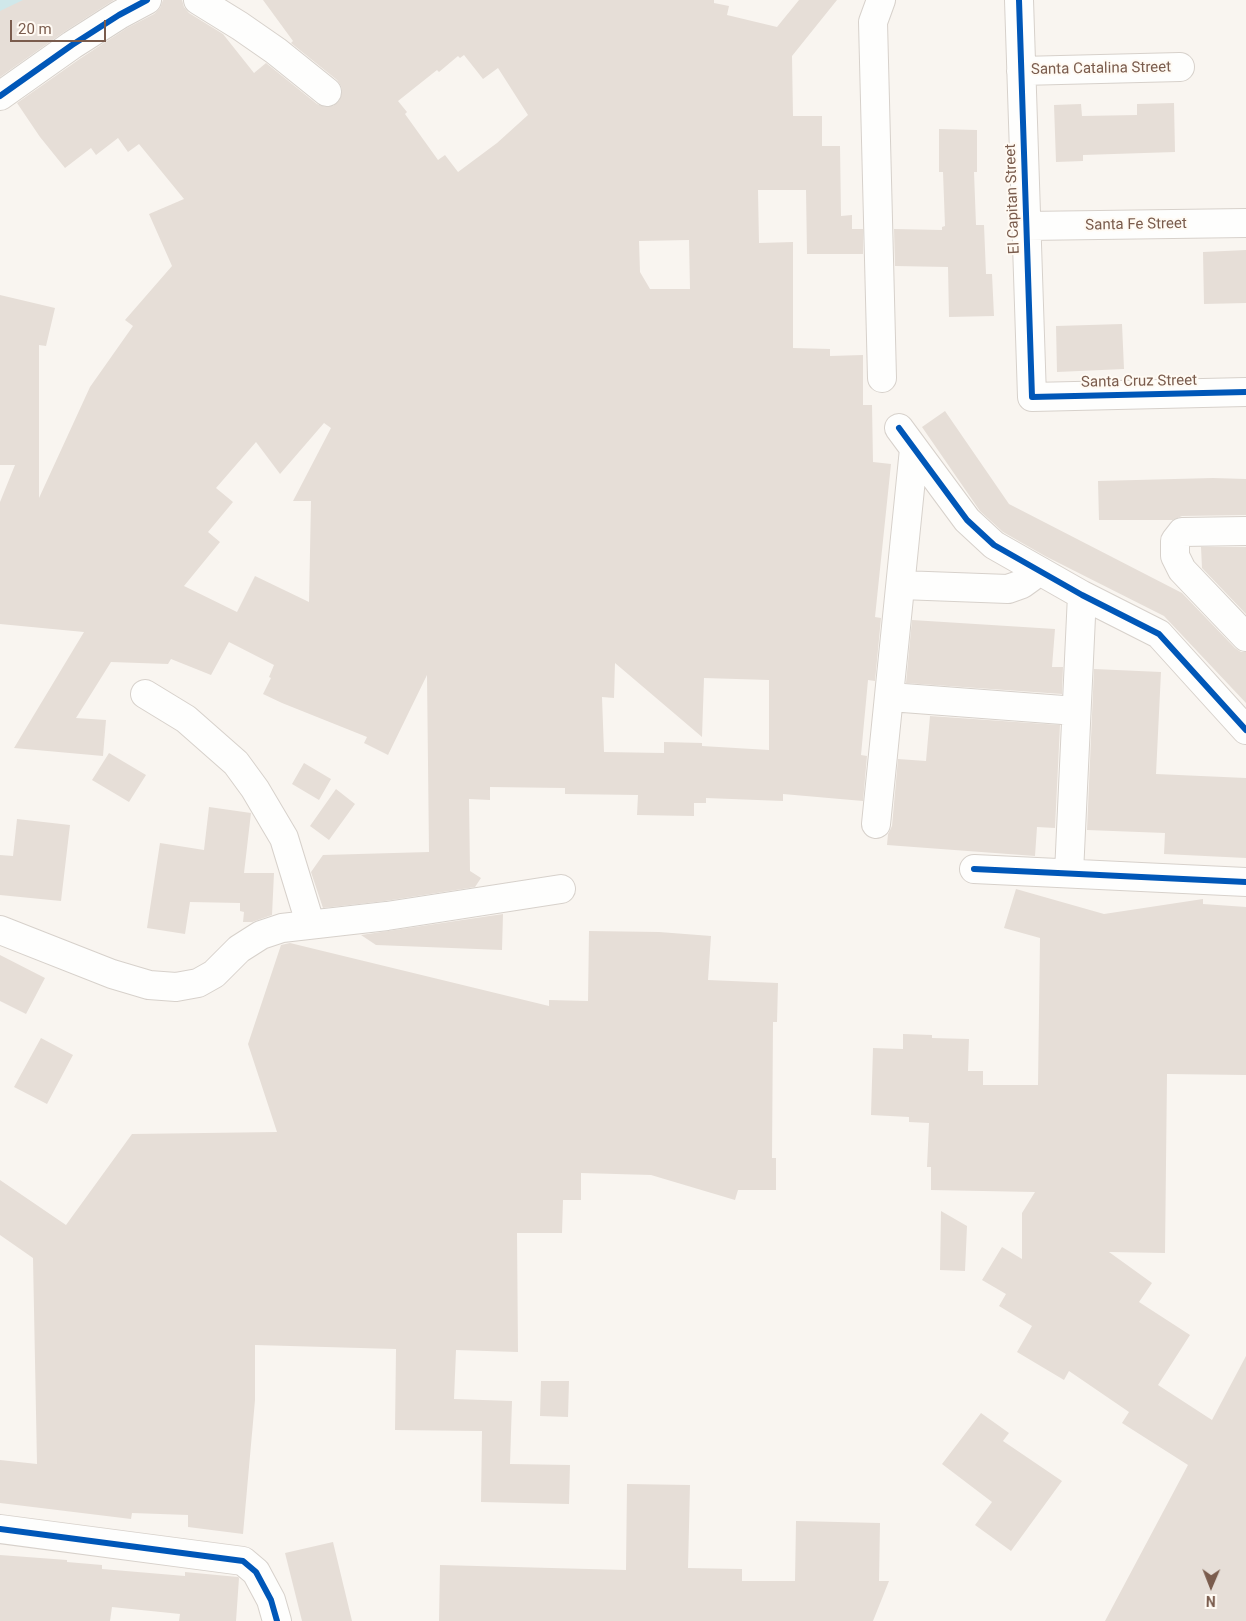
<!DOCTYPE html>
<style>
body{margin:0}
#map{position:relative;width:1246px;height:1621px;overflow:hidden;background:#f9f5f0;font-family:Roboto,sans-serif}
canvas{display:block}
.north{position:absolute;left:1186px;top:1561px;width:50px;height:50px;-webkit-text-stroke:4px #fffaf3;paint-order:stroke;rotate:181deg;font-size:14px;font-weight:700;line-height:20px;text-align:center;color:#7a5c4d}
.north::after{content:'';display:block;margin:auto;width:18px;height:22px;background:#7a5c4d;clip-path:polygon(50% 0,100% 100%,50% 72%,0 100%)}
.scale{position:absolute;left:10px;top:20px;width:96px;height:22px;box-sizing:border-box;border:2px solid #7a5c4d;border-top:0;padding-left:6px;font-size:15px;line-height:18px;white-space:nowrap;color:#7a5c4d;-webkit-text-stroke:4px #fffaf3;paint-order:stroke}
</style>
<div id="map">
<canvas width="1246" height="1621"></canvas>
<div class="north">N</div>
<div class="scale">20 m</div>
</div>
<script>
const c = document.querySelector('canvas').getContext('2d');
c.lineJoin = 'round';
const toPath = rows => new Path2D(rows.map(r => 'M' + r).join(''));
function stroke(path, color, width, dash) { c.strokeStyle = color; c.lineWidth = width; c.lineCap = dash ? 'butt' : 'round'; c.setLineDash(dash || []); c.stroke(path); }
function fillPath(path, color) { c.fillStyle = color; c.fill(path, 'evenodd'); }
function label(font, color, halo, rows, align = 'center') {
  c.font = font + ' Roboto,sans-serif'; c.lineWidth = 4; c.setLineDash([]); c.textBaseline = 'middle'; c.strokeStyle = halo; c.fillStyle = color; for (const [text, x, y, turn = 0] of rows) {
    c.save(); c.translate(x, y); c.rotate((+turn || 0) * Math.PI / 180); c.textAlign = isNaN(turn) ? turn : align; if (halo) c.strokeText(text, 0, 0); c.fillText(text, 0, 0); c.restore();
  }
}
const river = toPath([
 [0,6,14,0]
]);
const building = toPath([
 [23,0,114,0,64,32,0,77,0,11],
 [163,0,182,0,184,7,189,13,223,34,254,73,266,63,317,104,325,107,333,106,339,101,342,94,341,86,337,80,291,43,293,41,263,0,714,0,714,3,729,6,727,15,777,27,799,0,837,0,792,56,793,116,822,116,822,146,840,146,841,216,852,215,852,229,863,229,863,254,807,254,806,190,758,190,759,243,793,242,793,348,830,349,830,356,863,355,863,405,872,405,873,462,891,464,875,617,881,618,875,681,868,680,861,755,867,756,863,801,783,794,783,801,706,798,706,803,694,803,694,816,637,815,638,795,565,794,565,788,490,787,490,800,469,799,470,871,481,878,475,887,385,901,323,908,311,872,323,855,429,852,427,675,388,755,364,743,367,737,282,703,263,694,271,678,269,677,274,665,229,642,211,675,171,659,168,664,111,662,76,718,106,720,103,756,14,748,84,632,0,624,0,502,15,465,0,465,0,295,55,308,46,346,39,345,39,498,90,387,133,326,125,320,172,266,149,214,184,199,139,144,128,152,118,138,96,155,91,148,65,168,40,137,17,103,81,58,127,28,154,14,160,8],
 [464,55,483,79,498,68,528,115,497,143,458,172,445,155,438,160,405,114,407,112,398,101,437,70,439,72,458,56,460,58],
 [689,240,690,289,650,289,640,272,639,241],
 [324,423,331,428,293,501,311,501,309,602,255,576,237,612,184,586,220,542,208,532,233,502,216,488,256,442,280,474],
 [615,663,702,737,704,678,769,680,769,750,702,746,702,743,664,742,664,753,604,752,602,697,614,698],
 [1174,103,1175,152,1083,155,1083,161,1056,162,1054,105,1081,104,1082,116,1137,115,1137,104],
 [939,129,977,130,977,172,974,172,976,225,984,225,986,274,992,274,994,316,949,317,948,267,895,266,894,229,942,230,942,227,945,226,943,172,939,172],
 [1246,250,1246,303,1204,304,1203,252],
 [1122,324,1124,369,1057,372,1056,326],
 [945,411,1009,504,1182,593,1235,648,1241,652,1246,652,1246,703,1164,616,1045,556,1003,532,980,511,922,427],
 [1213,478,1246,479,1246,515,1182,516,1173,520,1099,520,1098,481],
 [1201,547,1246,547,1246,614,1202,568],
 [912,620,1055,629,1052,667,1063,667,1062,694,906,683],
 [1094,669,1161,672,1156,774,1246,778,1246,858,1164,854,1165,833,1087,830],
 [930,716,1060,725,1055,828,1037,827,1035,856,887,845,888,834,892,826,898,759,926,761],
 [109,753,146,775,129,802,92,780],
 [304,763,331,779,319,800,292,784],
 [336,789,355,804,329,840,310,826],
 [209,807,251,813,244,873,274,873,272,915,252,922,243,922,244,912,240,911,240,903,190,902,185,934,147,928,160,843,204,850],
 [17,819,70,825,61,901,0,895,0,855,13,856],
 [1016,889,1104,914,1203,899,1203,904,1246,907,1246,1075,1167,1074,1165,1253,1109,1252,1152,1283,1139,1302,1190,1335,1158,1385,1212,1420,1246,1356,1246,1621,1105,1621,1188,1465,1122,1423,1129,1412,1069,1371,1064,1380,1017,1352,1032,1326,999,1306,1006,1294,982,1280,1002,1247,1022,1259,1022,1213,1035,1192,931,1190,931,1167,927,1167,929,1123,909,1122,909,1117,871,1115,873,1048,903,1049,903,1034,932,1035,932,1038,969,1039,968,1071,983,1071,983,1085,1038,1085,1040,938,1004,928],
 [503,914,502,950,376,945,361,935],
 [589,931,659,932,711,936,708,980,778,983,777,1022,773,1022,772,1158,776,1158,776,1190,738,1190,735,1200,651,1175,581,1173,581,1200,563,1200,562,1233,517,1233,518,1352,456,1350,454,1399,512,1401,510,1464,570,1465,569,1504,481,1502,482,1431,395,1430,396,1349,255,1345,255,1400,243,1534,188,1527,188,1515,132,1513,131,1519,0,1503,0,1460,37,1464,33,1258,0,1235,0,1180,66,1225,132,1134,277,1132,248,1044,281,945,290,943,549,1006,549,1000,588,1001],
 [0,955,45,978,26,1014,0,1001],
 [41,1038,73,1055,47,1104,14,1087],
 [941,1211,967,1226,965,1271,940,1270],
 [541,1381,569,1381,568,1417,540,1416],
 [981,1413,1009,1433,1003,1441,1062,1481,1011,1551,975,1525,992,1502,942,1464],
 [627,1484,690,1485,688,1568,742,1569,742,1581,795,1581,796,1521,880,1523,879,1581,889,1581,873,1621,439,1621,440,1565,626,1570],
 [333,1542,352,1621,302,1621,285,1553],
 [0,1555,67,1560,67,1562,102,1565,102,1569,185,1576,185,1572,238,1577,239,1578,236,1621,179,1621,180,1614,112,1607,110,1621,0,1621]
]);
const minor = toPath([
 [198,0,240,26,276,51,327,92],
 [881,0,873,22,882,378],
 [1019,0,1032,397,1246,392],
 [1021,71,1180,67],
 [0,96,72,45,119,15,147,0],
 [1026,226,1246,223],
 [899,428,967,520,994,545,1082,595,1159,634,1246,730],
 [1246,531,1182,532,1175,541,1175,556,1182,570,1246,637],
 [901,585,1008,589,1022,584,1040,571],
 [145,694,186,719,236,763,255,789,284,838,310,923],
 [890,697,1076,711],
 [876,824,914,449],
 [974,869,1246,882],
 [1069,873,1082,595],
 [0,930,112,974,149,985,176,987,198,983,214,974,239,949,261,935,282,928,387,916,561,889],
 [0,1529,243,1561,256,1572,271,1600,277,1621]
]);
const cycleway = toPath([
 [1019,0,1032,397,1246,392],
 [0,96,72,45,119,15,147,0],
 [899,428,967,520,994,545,1082,595,1159,634,1246,730],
 [974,869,1246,882],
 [0,1529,243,1561,256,1572,271,1600,277,1621]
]);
const streetNames = [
 ["Santa Catalina Street",1101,69,-1],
 ["El Capitan Street",1013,199,-92],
 ["Santa Fe Street",1136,225,-1],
 ["Santa Cruz Street",1139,382,-1]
];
stroke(river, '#d0e8ea', 58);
fillPath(building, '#e6ded7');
stroke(minor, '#d7d1cb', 30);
stroke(minor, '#fefefd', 28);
stroke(cycleway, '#0057b8', 6);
label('15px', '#7a5c4d', '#fffaf3', streetNames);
</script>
